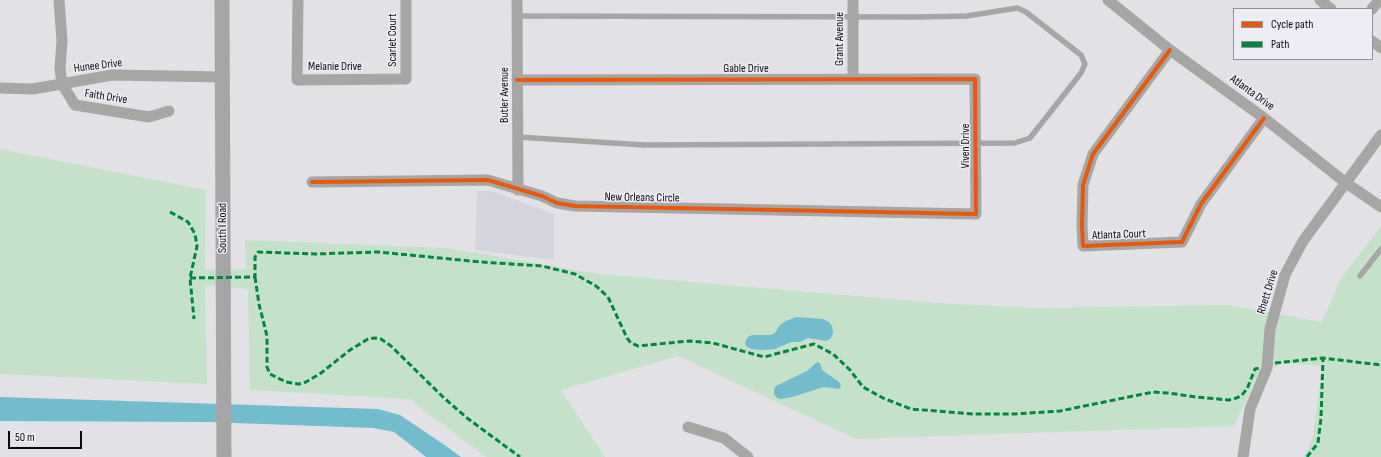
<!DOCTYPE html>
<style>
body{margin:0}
#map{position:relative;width:1381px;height:457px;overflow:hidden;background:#e2e2e6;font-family:"Sofia Sans Condensed",sans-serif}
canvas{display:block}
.legend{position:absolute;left:1233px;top:8px;width:140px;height:52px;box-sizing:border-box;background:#ededf6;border:1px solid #939399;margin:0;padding:5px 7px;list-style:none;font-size:12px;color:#0b0b0e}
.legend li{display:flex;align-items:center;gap:8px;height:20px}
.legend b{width:20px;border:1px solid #939399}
.scale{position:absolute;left:8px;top:431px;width:74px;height:18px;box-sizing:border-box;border:2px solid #0b0b0e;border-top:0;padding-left:5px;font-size:12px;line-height:14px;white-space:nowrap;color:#0b0b0e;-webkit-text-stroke:3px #ededf6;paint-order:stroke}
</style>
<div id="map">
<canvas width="1381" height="457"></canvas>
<ul class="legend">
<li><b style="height:5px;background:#e8590c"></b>Cycle path</li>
<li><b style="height:5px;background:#00873e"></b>Path</li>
</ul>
<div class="scale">50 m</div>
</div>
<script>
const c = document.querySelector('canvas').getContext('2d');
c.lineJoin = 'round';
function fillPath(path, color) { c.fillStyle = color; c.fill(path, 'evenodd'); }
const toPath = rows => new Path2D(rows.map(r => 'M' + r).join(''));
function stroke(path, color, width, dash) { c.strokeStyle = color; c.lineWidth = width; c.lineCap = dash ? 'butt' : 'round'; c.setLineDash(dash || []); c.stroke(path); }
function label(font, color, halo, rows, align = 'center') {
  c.font = font + ' "Sofia Sans Condensed",sans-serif'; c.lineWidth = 3; c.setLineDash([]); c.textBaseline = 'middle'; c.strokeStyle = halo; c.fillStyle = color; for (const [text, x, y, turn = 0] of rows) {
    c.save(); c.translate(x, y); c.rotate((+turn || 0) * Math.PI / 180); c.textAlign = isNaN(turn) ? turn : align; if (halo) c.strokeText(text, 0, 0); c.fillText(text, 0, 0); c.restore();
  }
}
const built = toPath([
 [477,191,491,191,554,214,554,260,475,250]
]);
const green = toPath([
 [0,149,206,190,205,270,246,269,245,240,447,248,599,274,938,303,1034,308,1228,305,1322,322,1341,278,1381,226,1381,457,1304,457,1313,437,1322,366,1285,363,1258,374,1234,426,856,439,678,356,561,390,605,457,486,457,409,399,250,390,248,289,205,285,207,384,0,374]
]);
const water = toPath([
 [796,317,823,319,829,322,832,326,833,332,832,336,830,339,826,341,808,338,800,342,791,342,775,349,762,350,751,349,746,346,745,342,748,337,752,335,771,335,775,333,780,325,786,321],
 [817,362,820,363,822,370,839,382,841,386,839,389,824,387,792,397,781,399,777,398,774,394,774,389,776,386,807,371],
 [0,397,378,409,400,415,446,446,461,457,426,457,394,432,374,428,207,422,0,421]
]);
const lane = toPath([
 [517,16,915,17,967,16,1017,8,1026,12,1081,55,1085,64,1081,73,1030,138,1015,143,644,145,518,137],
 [1360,276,1381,249]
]);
const street = toPath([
 [59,0,62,41,60,68,62,84,75,105,149,117,169,111],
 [298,0,297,80,406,79,406,0],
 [517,0,518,190],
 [853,0,853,79],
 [1108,0,1170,50,1264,118,1346,183,1381,207],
 [1320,0,1331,9],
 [1372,9,1379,0],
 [1372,41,1381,48],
 [1170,50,1093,154,1083,185,1082,225,1083,246,1182,242,1201,204,1264,118],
 [0,88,33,89,112,75,223,77],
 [312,182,488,180,542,196,557,203,575,206,976,214,975,79,517,80],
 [688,427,724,438,748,457],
 [1243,457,1250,409,1267,368,1270,329,1285,275,1303,241,1381,135]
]);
const secondary = toPath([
 [222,0,224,457]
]);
const quiet = toPath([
 [170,212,188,222,195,234,197,246,190,278,194,319],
 [255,277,259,304,267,336,267,367,270,374,286,382,299,384,306,382,321,373,350,350,368,339,375,338,381,339,391,346,443,397,467,418,520,457],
 [190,278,255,277,255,257,258,252,315,254,378,252,481,262,542,266,575,274,596,286,608,297,627,338,631,343,638,346,689,341,713,343,764,357,814,344,833,354,850,370,863,387,883,398,911,409,973,414,1014,414,1060,411,1153,392,1168,393,1196,397,1229,400,1234,399,1241,396,1247,389,1255,369,1259,368],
 [1275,363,1323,358,1381,365],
 [1307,457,1318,443,1321,418,1323,358]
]);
const cycleway = toPath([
 [1170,50,1093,154,1083,185,1082,225,1083,246,1182,242,1201,204,1264,118],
 [312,182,488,180,542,196,557,203,575,206,976,214,975,79,517,80]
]);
const streetNames = [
 ["Grant Avenue",840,39,-90],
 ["Scarlet Court",393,40,-90],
 ["Hunee Drive",98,66,-7],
 ["Melanie Drive",335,67],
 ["Gable Drive",746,69],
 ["Atlanta Drive",1252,93,36],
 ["Butler Avenue",505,95,-90],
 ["Faith Drive",106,97,9],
 ["Viven Drive",966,146,-90],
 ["New Orleans Circle",642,198,1],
 ["South I Road",223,228,-90],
 ["Atlanta Court",1119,235,-2],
 ["Rhett Drive",1268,292,-73]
];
fillPath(built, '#d4d4de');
fillPath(green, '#c5e1ca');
fillPath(water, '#72bcce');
stroke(lane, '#a6a6a5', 5.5);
stroke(street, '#a6a6a5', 11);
stroke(secondary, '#a6a5a5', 15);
stroke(quiet, '#00873e', 3, [6, 3]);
stroke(cycleway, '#e8590c', 4);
label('12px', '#0b0b0e', '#ededf6', streetNames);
</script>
